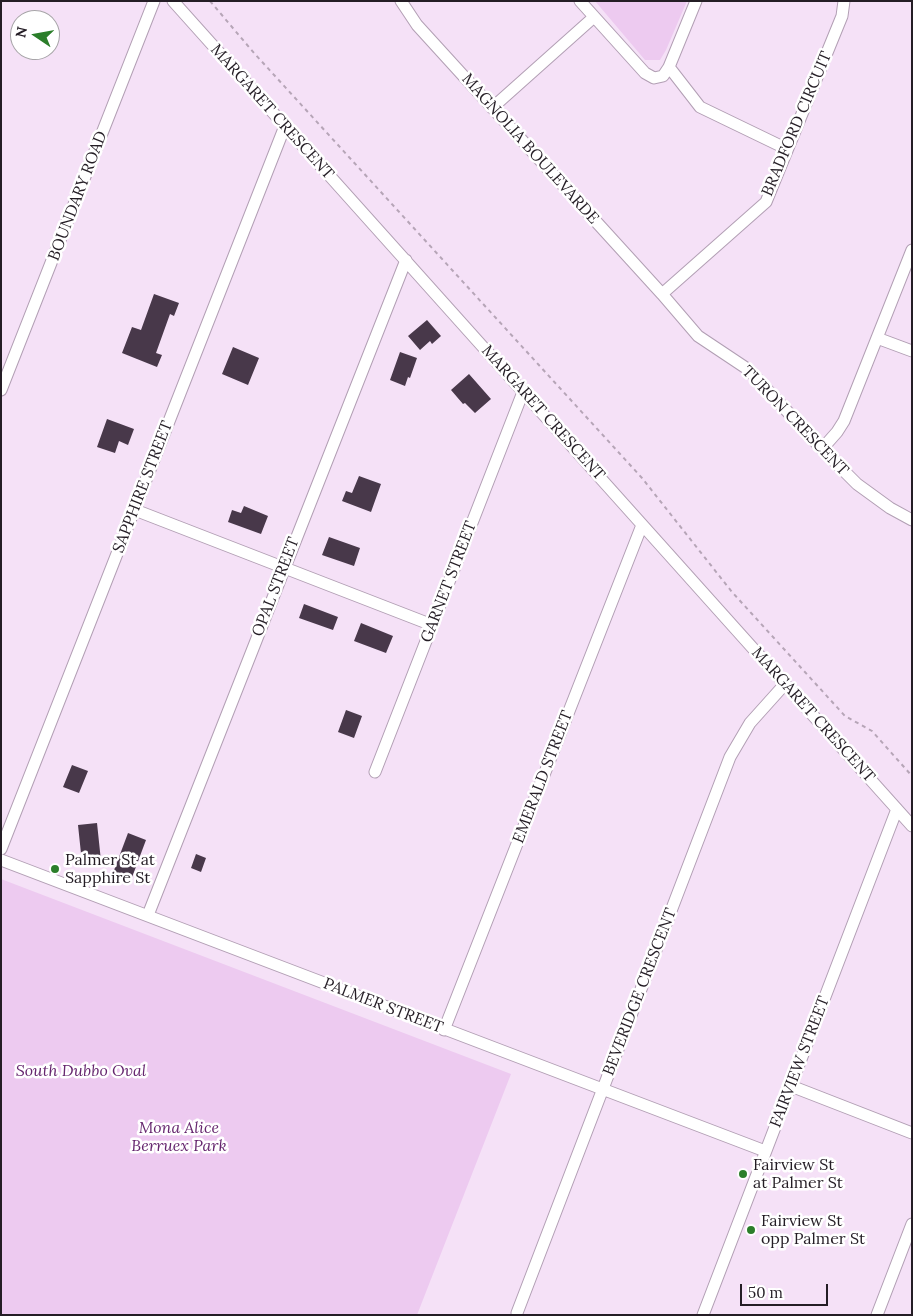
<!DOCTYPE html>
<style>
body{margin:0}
#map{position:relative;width:913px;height:1316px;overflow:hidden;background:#f5e1f7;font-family:Lora,serif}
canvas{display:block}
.frame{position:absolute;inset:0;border:2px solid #241d25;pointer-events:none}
.north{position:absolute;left:10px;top:10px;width:50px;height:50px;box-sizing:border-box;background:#fff;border:1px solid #a7a5a8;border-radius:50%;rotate:282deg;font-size:14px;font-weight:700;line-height:20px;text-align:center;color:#241d25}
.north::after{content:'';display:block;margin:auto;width:18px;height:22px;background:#2b7e2a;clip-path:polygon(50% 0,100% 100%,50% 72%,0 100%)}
.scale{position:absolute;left:740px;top:1284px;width:88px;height:22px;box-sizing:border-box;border:2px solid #241d25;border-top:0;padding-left:6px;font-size:15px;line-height:18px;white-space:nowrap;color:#241d25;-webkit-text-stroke:4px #fff;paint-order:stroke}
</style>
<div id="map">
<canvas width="913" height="1316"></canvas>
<div class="frame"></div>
<div class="north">N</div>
<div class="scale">50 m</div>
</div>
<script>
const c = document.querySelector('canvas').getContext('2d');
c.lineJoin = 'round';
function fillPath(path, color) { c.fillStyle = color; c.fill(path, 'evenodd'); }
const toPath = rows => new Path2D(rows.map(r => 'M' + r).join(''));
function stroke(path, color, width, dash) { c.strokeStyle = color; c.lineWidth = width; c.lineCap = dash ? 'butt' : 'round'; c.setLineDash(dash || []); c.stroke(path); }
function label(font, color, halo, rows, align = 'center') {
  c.font = font + ' Lora,serif'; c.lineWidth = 5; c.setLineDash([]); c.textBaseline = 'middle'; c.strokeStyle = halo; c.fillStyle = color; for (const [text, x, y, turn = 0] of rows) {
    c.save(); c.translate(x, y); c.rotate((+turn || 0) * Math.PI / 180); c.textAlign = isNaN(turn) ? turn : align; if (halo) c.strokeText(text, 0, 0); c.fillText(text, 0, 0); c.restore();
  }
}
const green = toPath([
 [595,1,687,1,666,50,660,60,645,60],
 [1,879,511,1074,417,1315,1,1315]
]);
const building = toPath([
 [154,294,179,303,174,316,170,314,156,353,162,355,157,367,122,353,132,327,141,330],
 [427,320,441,336,432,344,430,341,420,350,408,336],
 [233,347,259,358,248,385,222,374],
 [400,352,417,358,410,378,408,377,405,386,390,380],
 [469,374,491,399,475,413,465,403,463,404,451,390],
 [107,419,134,429,128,445,119,441,115,453,97,447],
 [359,476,381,484,371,512,342,501,346,491,352,493],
 [244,506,268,516,261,534,228,522,232,510,241,513],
 [329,537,360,548,354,566,322,555],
 [304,604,338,617,333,630,299,618],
 [361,623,393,636,386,653,354,641],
 [346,710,362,716,354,738,338,732],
 [72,765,88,771,79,793,63,787],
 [97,823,101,861,82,863,78,825],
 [128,833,146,840,131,880,113,873],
 [196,854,206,858,201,872,191,868]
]);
const path = toPath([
 [210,1,254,53,642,478,732,592,845,716,872,731,912,776]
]);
const minor = toPath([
 [173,1,912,826],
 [401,1,417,25,662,294,698,336,749,370,822,449,857,484,890,508,912,520],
 [580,1,645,73,654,78,663,76,669,67,696,1],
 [669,67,700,107,787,149],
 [492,108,594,17],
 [662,294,766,202,842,16,844,1],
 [877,338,912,351],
 [1,390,154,1],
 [822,449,837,432,844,421,912,250],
 [135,510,432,625],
 [375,772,523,392],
 [1,849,285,126],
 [1,860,765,1151],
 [148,915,406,260],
 [444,1030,642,525],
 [791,1086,912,1133],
 [517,1313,730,757,750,723,785,684],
 [703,1315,897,809],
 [877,1315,912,1224]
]);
const markers = [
 [55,869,5,"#2b7e2a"],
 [743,1174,5,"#2b7e2a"],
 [751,1230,5,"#2b7e2a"]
];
const streetNames = [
 ["MARGARET CRESCENT",272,112,48],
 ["BRADFORD CIRCUIT",797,124,-67],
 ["MAGNOLIA BOULEVARDE",530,149,48],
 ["BOUNDARY ROAD",78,196,-69],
 ["MARGARET CRESCENT",543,413,48],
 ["TURON CRESCENT",795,421,46],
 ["SAPPHIRE STREET",143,487,-69],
 ["GARNET STREET",449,582,-69],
 ["OPAL STREET",276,587,-69],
 ["MARGARET CRESCENT",813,715,48],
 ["EMERALD STREET",543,777,-69],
 ["BEVERIDGE CRESCENT",640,992,-69],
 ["PALMER STREET",383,1006,21],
 ["FAIRVIEW STREET",800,1062,-69]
];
const poiNames = [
 ["Palmer St at",65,860],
 ["Sapphire St",65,878],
 ["Fairview St",753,1165],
 ["at Palmer St",753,1183],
 ["Fairview St",761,1221],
 ["opp Palmer St",761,1239]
];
const parkNames = [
 ["South Dubbo Oval",81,1071],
 ["Mona Alice",179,1128],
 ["Berruex Park",179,1146]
];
fillPath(green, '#edcaf0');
fillPath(building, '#48384a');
stroke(minor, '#b29fb4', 13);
stroke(path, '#b6a5b7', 2, [4, 4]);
stroke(minor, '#fff', 11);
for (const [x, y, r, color] of markers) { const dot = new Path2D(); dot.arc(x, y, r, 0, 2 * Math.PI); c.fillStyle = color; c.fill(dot); stroke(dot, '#fff', 2); }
label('16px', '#241d25', '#fff', streetNames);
label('16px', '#241d25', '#fff', poiNames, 'left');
label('italic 16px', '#65256e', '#fff', parkNames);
</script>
